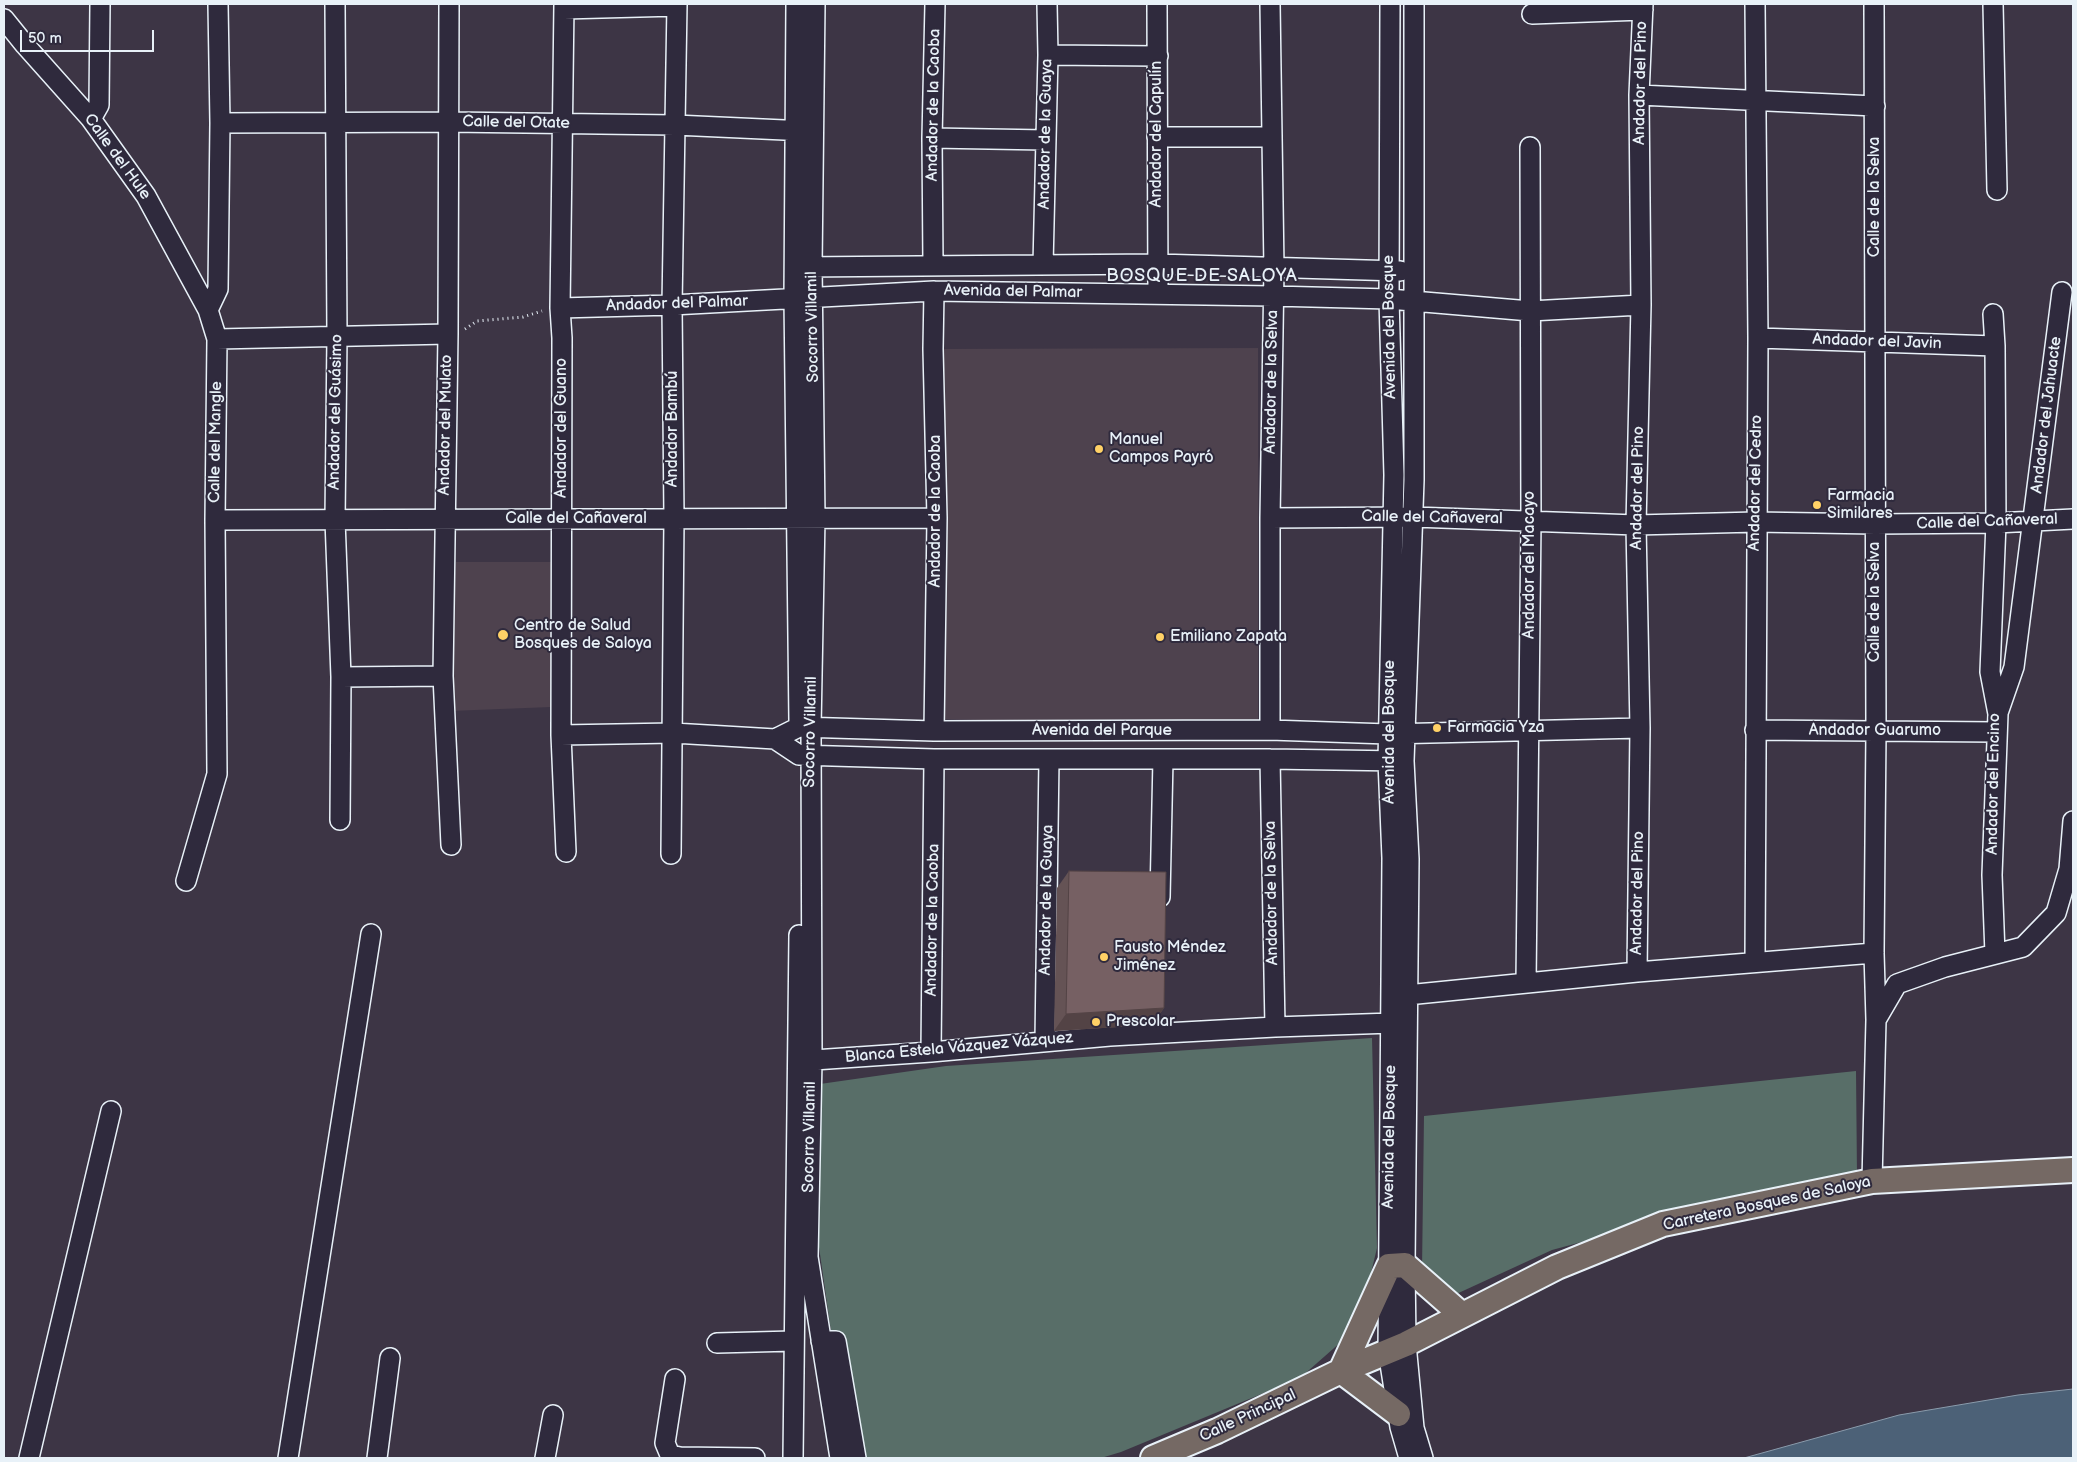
<!DOCTYPE html>
<meta charset="utf-8">
<style>
body{margin:0}
#map{position:relative;width:2077px;height:1462px;overflow:hidden;background:#3d3545;font-family:"Balsamiq Sans",sans-serif}
canvas{display:block}
.frame{position:absolute;inset:0;border:5px solid #e8f1f8;pointer-events:none}
.scale{position:absolute;left:20px;top:30px;width:134px;height:22px;box-sizing:border-box;border:2px solid #e8f1f8;border-top:0;padding-left:6px;font-size:15px;line-height:18px;white-space:nowrap;color:#e8f1f8;-webkit-text-stroke:4px #2f2a3d;paint-order:stroke}
</style>
<div id="map">
<canvas width="2077" height="1462"></canvas>
<div class="frame"></div>
<div class="scale">50 m</div>
</div>
<script>
const c = document.querySelector('canvas').getContext('2d');
c.lineJoin = 'round';
function fillPath(path, color) { c.fillStyle = color; c.fill(path, 'evenodd'); }
const toPath = rows => new Path2D(rows.map(r => 'M' + r).join(''));
function stroke(path, color, width, dash) { c.strokeStyle = color; c.lineWidth = width; c.lineCap = dash ? 'butt' : 'round'; c.setLineDash(dash || []); c.stroke(path); }
function label(font, color, halo, rows, align = 'center') {
  c.font = font + ' "Balsamiq Sans",sans-serif'; c.lineWidth = 4; c.setLineDash([]); c.textBaseline = 'middle'; c.strokeStyle = halo; c.fillStyle = color; for (const [text, x, y, turn = 0] of rows) {
    c.save(); c.translate(x, y); c.rotate((+turn || 0) * Math.PI / 180); c.textAlign = isNaN(turn) ? turn : align; if (halo) c.strokeText(text, 0, 0); c.fillText(text, 0, 0); c.restore();
  }
}
const built = toPath([
 [1258,348,1258,721,1062,722,942,719,939,349],
 [456,562,553,562,551,707,450,711]
]);
const green = toPath([
 [1372,1038,1377,1248,1358,1327,1300,1378,1121,1452,1101,1458,849,1458,819,1247,820,1084,946,1066],
 [1856,1071,1857,1176,1674,1217,1552,1250,1452,1296,1422,1270,1424,1116]
]);
const water = toPath([
 [2073,1389,2073,1458,1744,1458,1899,1415,2018,1395,2073,1389]
]);
const path = toPath([
 [465,329,477,321,523,317,542,311]
]);
const minor = toPath([
 [335,4,337,336,335,520,341,677,340,820],
 [449,4,448,334,443,676,451,845],
 [564,4,560,308,562,338,561,735,566,852],
 [796,4,794,298,799,722],
 [815,4,812,266,815,518,811,727,812,1060,808,1257,840,1458],
 [1157,4,1158,294],
 [1270,4,1274,269,1270,518,1270,730],
 [1390,4,1389,299,1394,475,1388,761,1392,858,1388,1351,1400,1427,1409,1458],
 [1414,4,1414,480,1404,761,1409,859,1405,1265,1406,1344,1414,1428,1423,1458],
 [1755,4,1758,338,1755,962],
 [1874,4,1876,731,1874,953,1876,1020],
 [1993,4,1997,190],
 [564,9,677,6],
 [1532,14,1643,10],
 [4,19,25,45,91,119,146,196,208,310,217,339,215,520,217,774,186,881],
 [1048,55,1158,56],
 [1639,95,1875,106],
 [91,119,99,105,100,4],
 [220,123,450,122,675,125,806,131],
 [1157,137,1271,137],
 [932,138,1046,140],
 [933,265,932,138,935,4],
 [1043,265,1048,55,1047,4],
 [801,267,1157,264,1400,271],
 [934,291,933,349,937,518,934,731],
 [560,308,672,305,934,291,1273,296,1389,299,1530,311,1641,305],
 [208,310,218,289,220,123,218,4],
 [1993,314,1995,346,1996,523,1990,672,1998,714,1992,875,1995,954],
 [1758,338,1995,346],
 [217,339,448,334],
 [1270,518,1414,517,1636,525,1756,522,1875,524,1996,523,2073,519],
 [215,520,937,518],
 [341,677,443,676],
 [1998,713,2014,667,2062,292],
 [1755,730,1996,732],
 [561,735,673,733,775,739,799,755,934,759,1270,759,1400,761],
 [775,739,799,727,934,731,1270,730,1388,734,1640,728],
 [1270,759,1275,1027],
 [671,854,674,518,672,305,677,4],
 [1160,897,1163,759],
 [1637,972,1640,728,1636,525,1641,305,1639,95,1643,4],
 [1526,983,1531,520,1530,147],
 [1397,996,1637,972,1874,953],
 [1045,1041,1049,759],
 [931,1052,934,759],
 [799,1061,931,1052,1110,1036,1275,1027,1392,1023],
 [1872,1181,1876,1020,1897,984,1945,967,2023,947,2056,913,2069,869,2073,821],
 [821,1341,836,1341,856,1458],
 [717,1343,793,1341],
 [675,1379,665,1443,670,1455,680,1457,755,1458],
 [29,1458,111,1111],
 [288,1458,371,934],
 [377,1458,390,1358],
 [545,1458,553,1415],
 [793,1458,799,935]
]);
const major = toPath([
 [1341,1371,1389,1266,1405,1265,1462,1315],
 [1341,1371,1398,1414],
 [1153,1458,1217,1431,1341,1371,1406,1344,1557,1267,1663,1224,1872,1181,2073,1170]
]);
const wall = toPath([
 [1069,871,1164,1008,1152,1025,1054,1031,1057,888]
]);
const shadedWall = toPath([
 [1164,1008,1152,1025,1054,1031,1066,1014]
]);
const building = toPath([
 [1069,871,1166,872,1164,1008,1066,1014,1069,871]
]);
const markers = [
 [1099,449,5,"#ffd166"],
 [1817,505,5,"#ffd166"],
 [503,635,6,"#ffd166"],
 [1160,637,5,"#ffd166"],
 [1437,728,5,"#ffd166"],
 [1104,957,5,"#ffd166"],
 [1096,1022,5,"#ffd166"]
];
const streetNames = [
 ["Andador del Pino",1641,83,-89],
 ["Andador de la Caoba",934,105,-89],
 ["Calle del Otate",516,123,1],
 ["Andador de la Guaya",1046,134,-89],
 ["Andador del Capulín",1157,134,-90],
 ["Calle del Hule",117,157,54],
 ["Calle de la Selva",1875,197,-90],
 ["Avenida del Palmar",1013,292,1],
 ["Andador del Palmar",677,304,-2],
 ["Socorro Villamil",813,327,-91],
 ["Avenida del Bosque",1390,327,-91],
 ["Andador del Javin",1877,342,2],
 ["Andador de la Selva",1272,382,-89],
 ["Andador del Guásimo",336,412,-89],
 ["Andador del Jahuacte",2047,415,-83],
 ["Andador del Mulato",446,425,-89],
 ["Andador del Guano",562,428,-90],
 ["Andador Bambú",673,429,-90],
 ["Calle del Mangle",216,442,-89],
 ["Andador del Cedro",1756,483,-89],
 ["Andador del Pino",1638,488,-89],
 ["Andador de la Caoba",936,511,-90],
 ["Calle del Cañaveral",1432,518,1],
 ["Calle del Cañaveral",576,519],
 ["Calle del Cañaveral",1987,522,-2],
 ["Andador del Macayo",1530,565,-90],
 ["Calle de la Selva",1875,602,-90],
 ["Avenida del Parque",1102,731],
 ["Andador Guarumo",1875,731],
 ["Socorro Villamil",811,732,-89],
 ["Avenida del Bosque",1390,732,-90],
 ["Andador del Encino",1994,784,-89],
 ["Andador de la Selva",1272,893,-91],
 ["Andador del Pino",1638,893,-89],
 ["Andador de la Guaya",1047,900,-89],
 ["Andador de la Caoba",933,920,-89],
 ["Blanca Estela Vázquez Vázquez",959,1048,-5],
 ["Socorro Villamil",810,1137,-89],
 ["Avenida del Bosque",1390,1137,-89],
 ["Carretera Bosques de Saloya",1767,1204,-12],
 ["Calle Principal",1248,1416,-25]
];
const poiNames = [
 ["Manuel",1109,440],
 ["Campos Payró",1109,458],
 ["Farmacia",1827,496],
 ["Similares",1827,514],
 ["Centro de Salud",514,626],
 ["Bosques de Saloya",514,644],
 ["Emiliano Zapata",1170,637],
 ["Farmacia Yza",1447,728],
 ["Fausto Méndez",1114,948],
 ["Jiménez",1114,966],
 ["Prescolar",1106,1022]
];
const neighbourhoodNames = [
 ["BOSQUE DE SALOYA",1202,276]
];
fillPath(built, '#4e424e');
fillPath(green, '#586e68');
fillPath(water, '#4c6177');
stroke(water, '#8a9bab', 1);
stroke(minor, '#e8f1f8', 22);
stroke(major, '#e8f1f8', 28);
stroke(path, '#e8f1f8', 3, [1, 4]);
stroke(minor, '#2f2a3d', 19);
stroke(major, '#756964', 24);
fillPath(wall, '#655355');
fillPath(shadedWall, '#534345');
fillPath(building, '#766063');
stroke(building, '#534345', 1);
for (const [x, y, r, color] of markers) { const dot = new Path2D(); dot.arc(x, y, r, 0, 2 * Math.PI); c.fillStyle = color; c.fill(dot); stroke(dot, '#2f2a3d', 2); }
label('16px', '#e8f1f8', '#2f2a3d', streetNames);
label('16px', '#e8f1f8', '#2f2a3d', poiNames, 'left');
c.letterSpacing = '1px';
label('18px', '#e8f1f8', '#2f2a3d', neighbourhoodNames);
c.letterSpacing = '0px';
</script>
